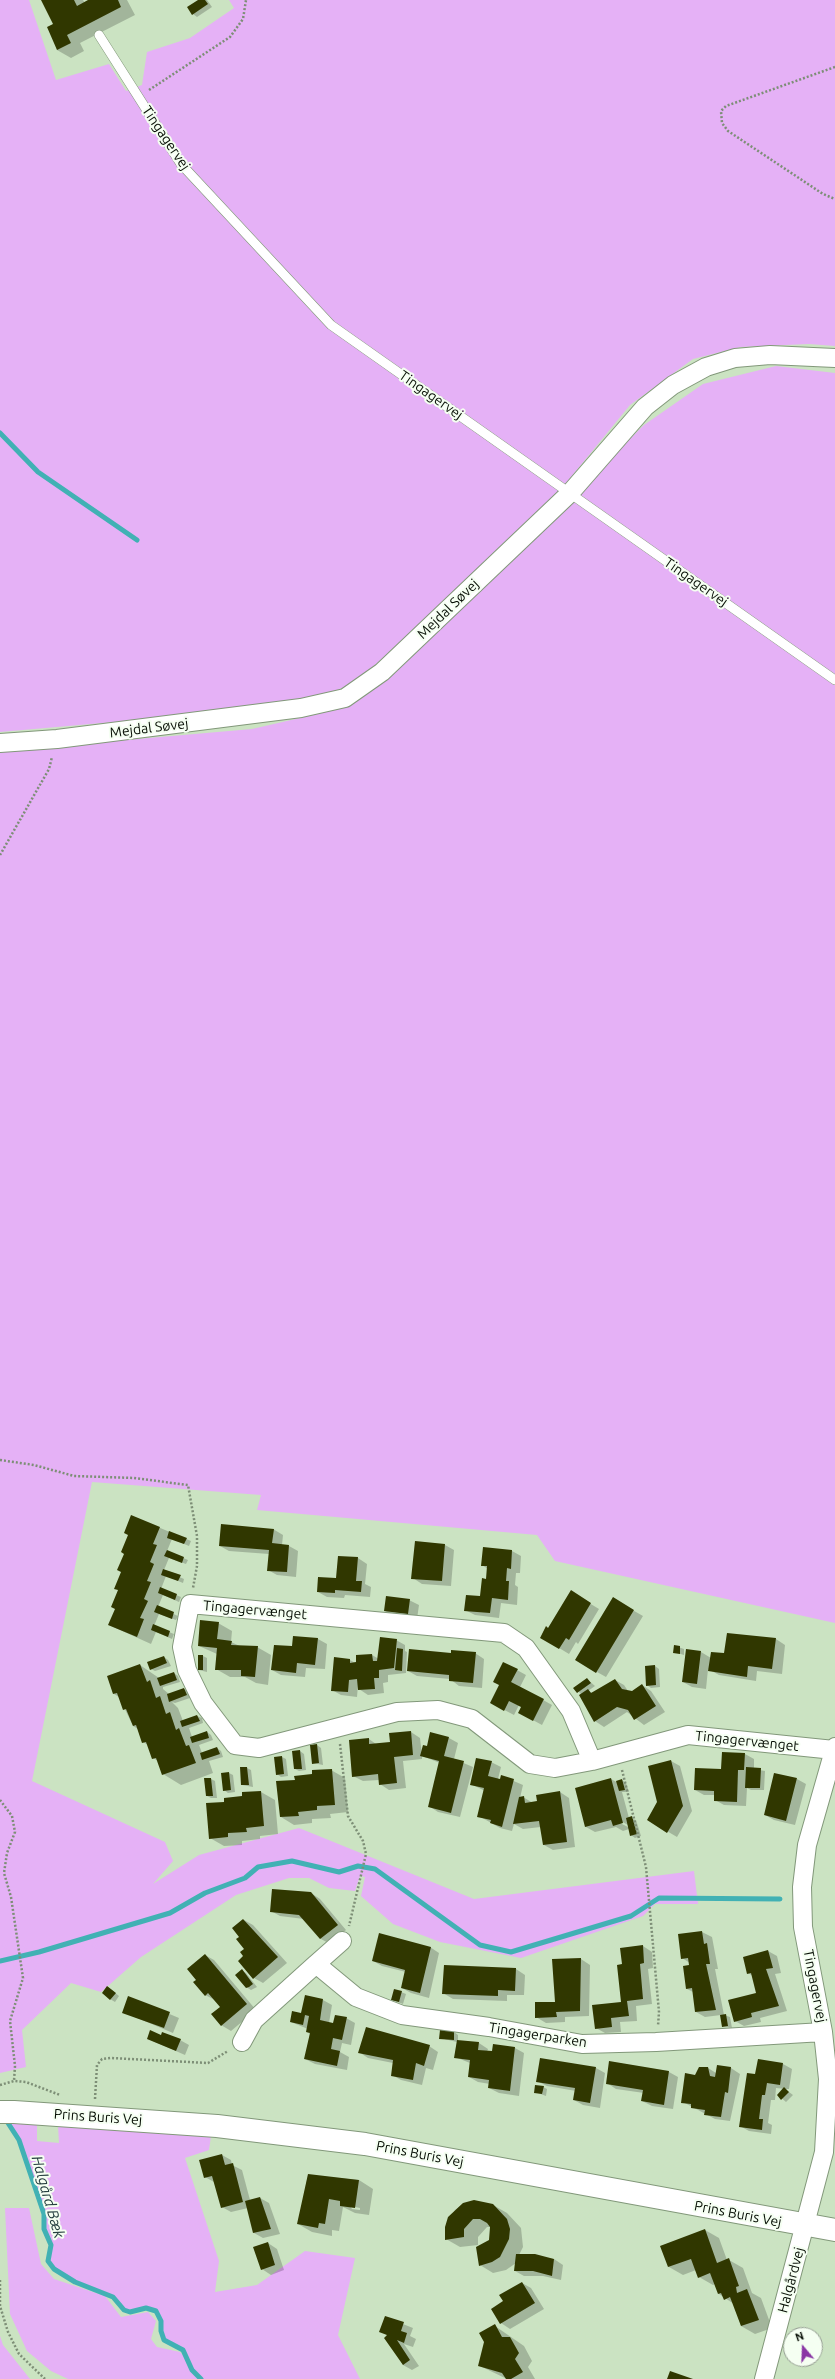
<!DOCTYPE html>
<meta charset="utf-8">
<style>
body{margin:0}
#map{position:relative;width:835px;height:2379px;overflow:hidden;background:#cbe3c2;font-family:Ubuntu,sans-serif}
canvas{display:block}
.north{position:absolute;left:783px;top:2327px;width:40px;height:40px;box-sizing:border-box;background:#f5fff2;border:1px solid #969f93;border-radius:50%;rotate:341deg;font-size:11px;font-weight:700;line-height:16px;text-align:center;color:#070f05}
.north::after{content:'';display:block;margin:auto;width:14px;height:18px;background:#8a36a4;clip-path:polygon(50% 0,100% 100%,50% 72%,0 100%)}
</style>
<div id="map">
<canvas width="835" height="2379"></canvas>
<div class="north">N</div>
</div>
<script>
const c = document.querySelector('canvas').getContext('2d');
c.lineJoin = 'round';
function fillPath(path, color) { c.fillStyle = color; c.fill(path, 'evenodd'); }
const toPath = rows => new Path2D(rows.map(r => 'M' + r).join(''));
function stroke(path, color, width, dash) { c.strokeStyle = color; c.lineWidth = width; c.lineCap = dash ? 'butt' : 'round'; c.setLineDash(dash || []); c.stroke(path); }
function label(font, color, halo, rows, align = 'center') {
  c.font = font + ' Ubuntu,sans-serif'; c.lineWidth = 4; c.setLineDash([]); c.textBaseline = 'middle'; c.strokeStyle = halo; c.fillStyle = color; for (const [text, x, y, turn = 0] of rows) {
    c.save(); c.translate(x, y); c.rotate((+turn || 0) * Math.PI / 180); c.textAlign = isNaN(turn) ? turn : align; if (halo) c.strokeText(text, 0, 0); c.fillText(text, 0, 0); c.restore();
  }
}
const green = toPath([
 [0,0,29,0,56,80,109,64,126,91,142,85,147,52,190,38,234,8,229,0,835,0,835,346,809,344,741,347,693,359,630,405,553,499,359,680,318,699,148,719,0,732],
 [776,366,835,373,835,1623,555,1561,537,1535,257,1510,261,1495,92,1482,32,1781,165,1842,173,1861,153,1884,199,1855,299,1828,474,1899,694,1871,698,1904,655,1904,643,1916,521,1958,440,1942,393,1924,361,1896,365,1877,360,1876,355,1891,329,1888,309,1878,289,1878,236,1895,141,1957,101,1992,71,1983,22,2030,26,2067,0,2073,0,751,252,729,348,707,386,681,644,425,703,384],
 [8,2123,37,2124,37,2141,59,2143,58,2125,211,2136,209,2150,185,2158,219,2261,215,2292,257,2285,305,2251,355,2258,338,2335,360,2379,68,2379,51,2371,27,2351,10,2314,5,2208,29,2208,41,2264,54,2279,105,2296,121,2317,148,2312,156,2321,151,2339,157,2347,180,2352,189,2362,183,2350,164,2340,161,2331,161,2321,156,2311,146,2308,130,2312,124,2310,113,2297,75,2282,54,2269,48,2261,51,2245,44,2229,44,2214,19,2140],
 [0,2336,3,2345,30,2379,0,2379]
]);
const shadow = toPath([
 [42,0,83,0,85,3,90,0,127,0,135,15,80,43,84,51,71,58,57,50,55,25],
 [200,0,207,0,212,7,197,17,193,14],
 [132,1516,191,1541,189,1546,172,1539,167,1551,188,1560,186,1564,169,1558,164,1570,184,1579,183,1583,166,1576,161,1589,181,1597,179,1602,163,1595,158,1607,178,1616,176,1620,159,1614,154,1626,174,1634,172,1639,156,1632,151,1644,109,1625,116,1609],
 [273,1529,283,1535,282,1545,289,1546,298,1551,296,1577,277,1575,268,1570,269,1554,229,1551,220,1546],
 [416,1542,445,1545,454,1550,451,1586,422,1584,413,1578],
 [484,1548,512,1551,521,1556,520,1573,516,1573,515,1585,518,1587,517,1605,501,1603,499,1618,475,1615,465,1610,481,1598,487,1580,488,1569,482,1565],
 [339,1557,358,1558,367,1564,365,1584,371,1587,370,1597,345,1595,344,1598,327,1597,318,1592,337,1579],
 [571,1592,599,1609,578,1644,576,1642,569,1654,541,1637,549,1629],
 [409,1600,419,1605,417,1619,394,1616,385,1611],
 [622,1604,643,1616,606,1677,597,1672],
 [218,1623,232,1631,231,1642,242,1647,257,1647,271,1655,268,1685,256,1683,245,1677,230,1677,216,1669,217,1654,199,1646],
 [727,1634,776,1639,785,1645,782,1674,757,1671,756,1681,719,1675,708,1669,706,1689,692,1687,683,1682,701,1652,711,1658,725,1654],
 [318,1639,327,1644,325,1669,306,1668,305,1677,281,1675,272,1670,293,1647],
 [396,1640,405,1645,405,1651,407,1652,406,1673,388,1675,388,1682,383,1683,384,1693,368,1695,359,1689,358,1685,357,1697,341,1695,332,1690,335,1659,350,1660,357,1664,372,1655,379,1659],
 [675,1646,684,1649,684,1655,674,1652],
 [475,1653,484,1659,482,1688,459,1686,450,1679,417,1676,408,1671],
 [203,1656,207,1658,207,1672,199,1670],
 [164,1657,168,1660,171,1666,155,1671,151,1669],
 [140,1665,159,1678,174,1673,178,1676,180,1682,163,1687,163,1689,169,1694,184,1689,188,1691,190,1698,175,1703,172,1702,178,1708,183,1721,197,1716,202,1718,203,1723,189,1728,192,1737,207,1732,211,1735,213,1740,199,1745,202,1753,217,1748,221,1751,223,1757,209,1761,213,1773,181,1785,163,1774,158,1761,153,1758,148,1745,143,1742,138,1729,133,1726,119,1697,114,1694],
 [655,1666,659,1669,660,1687,651,1688,647,1685,646,1667],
 [517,1670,526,1675,520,1687,552,1705,542,1725,529,1718,522,1707,519,1705,514,1715,491,1703],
 [587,1679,595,1686,588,1691,593,1693,615,1680,624,1685,628,1691,632,1692,642,1685,651,1691,665,1712,644,1725,627,1712,604,1727,595,1721,582,1695,575,1688],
 [411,1732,420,1738,422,1755,428,1747,431,1734,449,1738,458,1743,454,1759,473,1767,460,1817,438,1812,429,1806,440,1763,422,1756,422,1759,403,1761,406,1788,389,1790,380,1784,379,1780,363,1781,353,1776,369,1739,376,1744,391,1743],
 [317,1745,321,1748,323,1765,313,1763],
 [300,1751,304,1754,306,1770,299,1771,295,1769],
 [745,1754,754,1759,754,1769,765,1771,764,1790,751,1790,747,1788,746,1806,724,1805,715,1800,715,1795,704,1795,695,1790],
 [282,1757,286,1759,288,1776,281,1777,277,1774],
 [671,1761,680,1766,692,1811,677,1837,648,1820,658,1802],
 [491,1762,501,1767,498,1779,501,1780,502,1776,523,1785,520,1798,523,1797,533,1803,560,1792,569,1798,575,1847,553,1850,544,1845,541,1827,523,1829,514,1824,512,1831,500,1828,479,1816,485,1791,471,1784],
 [247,1768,251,1770,253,1787,242,1785],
 [331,1770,345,1778,348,1812,330,1814,331,1818,312,1819,312,1823,294,1825,281,1817,296,1781],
 [229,1773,233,1775,235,1792,228,1793,224,1790,223,1774],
 [205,1779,211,1779,215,1781,217,1798,211,1798,207,1796],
 [611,1779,618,1783,622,1780,626,1783,629,1792,622,1792,629,1818,636,1820,641,1836,635,1838,631,1835,629,1829,623,1831,616,1827,595,1832,586,1827,576,1789],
 [619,1820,628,1825,628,1827,618,1822],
 [797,1779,806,1784,795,1825,774,1820,765,1815],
 [261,1792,275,1800,278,1834,260,1836,260,1839,242,1841,242,1845,224,1846,210,1838,225,1802],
 [311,1893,320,1899,346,1930,330,1944,321,1939,304,1919,280,1916,271,1911],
 [244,1920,253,1925,287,1963,263,1983,254,1978,245,1956,245,1949,240,1937],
 [702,1932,712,1937,718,1969,715,1969,724,2015,730,2017,732,2028,723,2026,721,2015,705,2017,696,2012,693,1992,687,1989,690,1963,682,1958,679,1935],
 [643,1946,652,1952,653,1968,648,1969,652,2004,636,2006,637,2021,620,2022,621,2032,605,2033,596,2028,622,2003,623,1965],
 [430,1947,439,1953,429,1998,411,1993,402,1988,406,1972,382,1966,373,1961],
 [768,1951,777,1956,781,1973,775,1974,787,2011,760,2018,761,2022,744,2026,735,2021,757,1994,753,1976,748,1973],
 [205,1955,214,1960,256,2010,231,2031,221,2025,221,2007,215,2000,205,1995,197,1980],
 [581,1959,590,1965,589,2016,565,2017,565,2022,546,2023,536,2017,556,2003,553,1960],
 [516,1969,525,1975,524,1995,507,1995,507,2001,453,1999,443,1993],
 [242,1971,246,1973,257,1987,251,1990,246,1987],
 [108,1987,119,1996,115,2002,110,1999],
 [401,1992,406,1994,403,2004,392,2000],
 [129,1997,179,2018,173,2033,123,2012],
 [323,2000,332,2005,329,2023,334,2024,346,2018,355,2023,351,2045,342,2043,340,2052,349,2057,347,2070,315,2064,305,2059,310,2034,307,2032,308,2029,291,2022],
 [441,2031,454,2032,458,2035,458,2041,479,2043,488,2049,487,2052,493,2052,494,2045,515,2048,524,2053,519,2096,499,2093,489,2088,490,2084,478,2082,469,2077,470,2063,455,2057,457,2042,440,2038],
 [161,2036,180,2040,189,2045,185,2055,148,2039],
 [429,2046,438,2052,433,2070,426,2068,422,2085,401,2080,392,2075,393,2063,368,2058,359,2052],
 [758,2060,783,2064,792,2069,789,2089,785,2089,793,2095,786,2102,778,2095,785,2089,776,2088,775,2100,771,2100,768,2123,772,2125,771,2134,749,2131,740,2126,756,2075],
 [610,2062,669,2072,678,2077,673,2109,652,2106,642,2101,644,2093,616,2089,607,2083],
 [718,2066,731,2068,740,2074,730,2121,715,2119,683,2102,695,2076,708,2068,716,2073],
 [596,2068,605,2073,600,2108,583,2105,574,2100,576,2091,547,2086,537,2081],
 [543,2087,547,2089,546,2096,535,2092],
 [222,2155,231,2160,232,2165,242,2170,250,2200,260,2198,269,2203,280,2234,263,2238,254,2233,248,2208,231,2212,222,2207,214,2182,205,2177],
 [308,2175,359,2180,373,2189,369,2215,355,2213,343,2207,339,2231,332,2230,332,2236,312,2232,298,2224],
 [350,2206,360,2208,360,2210,352,2209],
 [463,2204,493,2205,507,2213,521,2228,523,2247,519,2255,554,2259,563,2265,561,2280,543,2276,524,2276,515,2271,516,2263,506,2270,493,2273,480,2265,490,2241,491,2227,487,2227,478,2237,478,2245,460,2247,446,2239,446,2228,455,2210],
 [705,2230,719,2238,727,2260,729,2260,743,2268,752,2293,761,2298,772,2328,755,2334,741,2326,734,2304,719,2294,715,2284,713,2285,699,2277,696,2270,683,2275,669,2267,661,2246],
 [268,2243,277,2249,284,2270,271,2275,262,2269],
 [522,2283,531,2288,544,2309,510,2329,501,2323,504,2302],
 [385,2317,413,2328,410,2336,416,2339,413,2347,404,2344,419,2366,412,2370,403,2365,387,2335,380,2331],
 [495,2326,524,2346,532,2361,528,2367,535,2379,507,2379,480,2366]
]);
const stream = toPath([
 [0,433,38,472,137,540],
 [0,1961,39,1952,170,1913,205,1893,245,1878,258,1867,292,1861,339,1872,358,1866,375,1869,480,1945,511,1952,631,1916,659,1898,780,1899],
 [8,2123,19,2140,44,2214,44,2229,51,2245,48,2261,54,2269,75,2282,113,2297,124,2310,130,2312,146,2308,156,2311,161,2321,161,2331,164,2340,183,2350,192,2370,201,2379]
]);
const building = toPath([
 [41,0,74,0,77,6,88,0,118,0,121,7,67,35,71,43,57,50,47,27,53,24],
 [198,0,205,0,208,4,192,15,187,7],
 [131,1515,160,1527,153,1544,157,1545,150,1562,154,1564,147,1581,151,1582,144,1599,148,1601,140,1618,144,1619,137,1637,108,1625,115,1609,111,1607,118,1590,114,1589,121,1572,117,1570,124,1554,121,1552,128,1535,124,1533],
 [221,1524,274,1529,272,1543,289,1545,287,1572,267,1571,269,1550,219,1546],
 [169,1531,187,1538,184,1544,167,1538],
 [415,1541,445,1544,442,1581,411,1579],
 [483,1547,512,1550,511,1569,507,1568,506,1581,509,1581,508,1600,492,1598,490,1613,464,1611,466,1595,480,1596,482,1578,486,1579,487,1566,481,1566],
 [167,1550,184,1557,182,1563,164,1556],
 [338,1556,358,1557,356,1581,362,1581,361,1592,335,1590,335,1593,317,1592,318,1577,336,1578],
 [163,1569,181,1575,178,1581,161,1575],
 [160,1587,177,1594,175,1600,158,1593],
 [571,1590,591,1603,569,1640,566,1638,559,1649,540,1638,546,1626,548,1628],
 [386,1596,410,1599,408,1614,384,1611],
 [613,1597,634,1610,596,1673,575,1660],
 [157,1605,174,1612,172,1619,154,1612],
 [200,1620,219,1622,217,1639,232,1641,231,1645,258,1646,255,1677,241,1676,241,1670,215,1670,217,1648,198,1646],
 [153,1624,170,1631,168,1637,151,1630],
 [727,1633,776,1638,772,1669,748,1666,747,1677,708,1671,711,1652,724,1653],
 [293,1636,318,1638,315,1665,297,1663,296,1673,271,1670,274,1645,292,1646],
 [380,1637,397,1639,394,1668,379,1670,379,1678,374,1678,375,1689,358,1690,357,1679,349,1680,348,1692,331,1691,334,1657,350,1659,350,1663,356,1662,356,1655,372,1654,373,1661,377,1661],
 [674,1645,680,1646,680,1654,673,1653],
 [397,1648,403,1649,402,1671,395,1670],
 [409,1649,451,1653,451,1650,476,1652,473,1683,449,1681,449,1675,407,1671],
 [686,1649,701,1651,697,1684,682,1682],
 [198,1655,203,1655,203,1670,198,1670],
 [164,1656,167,1663,150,1670,147,1662],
 [503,1662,518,1669,511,1682,544,1699,533,1721,518,1713,521,1707,509,1701,504,1711,490,1703,499,1685,493,1682],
 [140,1664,147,1682,150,1680,156,1698,160,1696,166,1714,170,1712,176,1730,179,1728,186,1746,189,1745,196,1763,162,1775,156,1758,152,1759,146,1742,142,1743,136,1725,133,1726,126,1709,123,1710,117,1693,113,1694,107,1676],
 [655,1665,656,1685,646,1686,645,1666],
 [174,1672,177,1680,160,1686,157,1678],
 [587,1678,591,1683,577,1693,573,1688],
 [615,1679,622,1689,632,1691,642,1684,656,1706,634,1720,628,1710,617,1707,594,1722,579,1695,588,1689,591,1693],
 [184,1688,187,1695,169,1702,167,1694],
 [197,1715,200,1721,182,1727,180,1721],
 [207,1731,209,1738,192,1743,190,1737],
 [411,1731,413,1755,394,1757,397,1783,379,1785,378,1774,352,1777,349,1740,369,1738,369,1744,390,1742,389,1733],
 [430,1732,449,1737,444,1756,464,1761,451,1813,428,1807,439,1761,420,1756,423,1745,427,1746],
 [317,1744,319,1763,312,1764,310,1745],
 [217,1747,220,1754,202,1760,200,1753],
 [300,1750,302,1769,294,1769,292,1751],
 [722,1752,745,1753,744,1770,738,1770,737,1802,714,1801,714,1791,694,1790,695,1768,721,1769],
 [282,1756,284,1774,276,1775,274,1757],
 [476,1758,492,1761,488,1776,500,1779,501,1775,514,1779,502,1827,490,1823,491,1820,477,1817,484,1788,470,1785],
 [671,1760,683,1806,667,1833,647,1820,657,1802,648,1766],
 [240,1767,247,1767,249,1785,241,1785],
 [746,1767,761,1768,760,1788,745,1788],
 [332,1769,335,1805,317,1806,317,1810,298,1812,299,1816,280,1817,276,1781,295,1780,294,1776,312,1774,312,1770],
 [229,1772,231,1790,223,1791,221,1773],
 [774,1773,797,1778,786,1821,764,1815],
 [204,1778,211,1778,213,1796,206,1796],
 [611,1778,623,1823,613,1826,611,1820,585,1827,575,1788],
 [622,1779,625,1790,619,1791,616,1781],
 [261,1791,264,1826,246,1828,247,1832,228,1833,228,1837,209,1839,206,1803,224,1802,224,1798,242,1796,242,1792],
 [560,1791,567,1842,543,1845,539,1821,513,1824,519,1797,524,1796,525,1803,537,1801,536,1795],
 [632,1816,637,1834,630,1836,626,1818],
 [272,1889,311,1892,338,1925,320,1939,299,1915,270,1912],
 [243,1919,278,1957,253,1979,238,1961,243,1956,240,1952,244,1949,236,1939,239,1937,232,1928],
 [702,1931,704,1944,707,1943,710,1964,706,1964,716,2010,695,2012,692,1988,686,1989,683,1966,689,1965,688,1958,681,1959,678,1934],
 [379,1933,431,1947,420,1993,401,1988,405,1970,372,1961],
 [643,1945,644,1963,640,1964,643,1999,627,2001,629,2016,611,2018,612,2027,595,2029,592,2005,621,2002,617,1965,622,1964,620,1948],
 [768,1950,773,1968,766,1969,779,2006,751,2013,752,2017,734,2022,728,2000,756,1993,751,1973,747,1974,743,1957],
 [205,1954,247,2004,221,2026,211,2014,220,2007,208,1993,205,1996,193,1982,196,1980,187,1969],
 [581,1958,580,2011,556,2012,557,2017,535,2018,535,2002,555,2002,552,1959],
 [444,1965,516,1968,515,1991,498,1990,498,1996,442,1994],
 [242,1969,253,1984,249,1987,246,1988,235,1975],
 [107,1986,116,1993,110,2000,102,1993],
 [394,1989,402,1991,399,2002,391,2000],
 [305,1995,323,1999,320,2020,333,2023,335,2015,347,2017,342,2040,333,2038,331,2049,340,2051,337,2066,304,2059,310,2033,306,2032,309,2016,305,2015,303,2025,290,2022,292,2011,301,2013],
 [128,1996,170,2012,164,2028,122,2013],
 [726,2014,728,2026,722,2027,720,2015],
 [366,2027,430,2045,424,2066,416,2063,413,2080,391,2076,393,2060,358,2053],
 [150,2030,161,2035,162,2032,181,2039,176,2051,147,2039],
 [440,2030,454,2031,454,2040,439,2039],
 [457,2040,479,2042,478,2050,492,2051,493,2044,515,2047,510,2091,488,2088,489,2080,468,2077,470,2060,454,2058],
 [540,2058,596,2067,590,2103,573,2100,575,2088,536,2082],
 [758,2059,783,2063,780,2085,767,2083,765,2095,762,2095,759,2119,763,2119,762,2130,739,2127,747,2073,755,2074],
 [609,2061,669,2071,664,2105,641,2101,643,2090,606,2084],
 [717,2065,731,2067,728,2093,725,2092,721,2117,704,2115,705,2110,691,2108,691,2104,681,2103,685,2073,695,2075,699,2067,708,2067,710,2076,715,2077],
 [535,2085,544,2086,542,2094,534,2093],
 [784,2087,789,2092,781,2100,777,2095],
 [222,2154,225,2165,233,2163,243,2202,221,2208,212,2176,204,2178,199,2160],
 [308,2174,359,2180,355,2208,340,2206,340,2201,329,2199,325,2224,319,2223,318,2228,297,2224],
 [260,2197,271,2229,253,2233,245,2201],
 [474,2200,493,2204,507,2219,510,2229,509,2239,500,2257,492,2262,479,2266,476,2247,489,2240,490,2227,487,2223,480,2219,473,2219,464,2229,464,2237,445,2240,445,2227,448,2217,463,2203],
 [705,2229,717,2263,729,2258,739,2286,736,2287,737,2293,747,2289,759,2320,741,2326,730,2297,724,2300,721,2293,718,2294,710,2273,698,2278,691,2259,668,2267,660,2246],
 [268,2242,275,2265,261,2270,253,2247],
 [516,2254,535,2254,554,2259,552,2276,533,2271,514,2271],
 [522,2282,535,2303,500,2324,491,2309,503,2301,499,2295],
 [385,2316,404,2322,401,2331,407,2333,404,2343,397,2340,410,2360,403,2365,384,2338,387,2335,379,2332],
 [495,2324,502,2337,510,2337,519,2353,515,2359,523,2372,511,2379,506,2379,502,2373,478,2366,484,2342,479,2333],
 [670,2371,693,2379,667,2379]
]);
const path = toPath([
 [835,67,726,106,721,111,722,123,728,131,823,194,835,199],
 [149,90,230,37,243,19,246,0],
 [0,855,49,769,52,757],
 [0,1460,34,1465,74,1476,134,1478,188,1485,197,1536,197,1566,193,1588],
 [340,1744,348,1816,363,1841,366,1854,349,1926],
 [622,1770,646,1867,659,2012,658,2026],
 [0,1800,12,1816,15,1832,7,1853,4,1873,11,1897,23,1978,10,2021,15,2066,14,2081],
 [0,2085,14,2081,26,2082,60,2095],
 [95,2099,97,2065,102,2059,111,2058,208,2063,228,2051],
 [0,2280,0,2306,8,2332,19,2354,45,2379]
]);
const service = toPath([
 [99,35,181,164,331,325,835,680]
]);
const minor = toPath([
 [0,743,57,739,301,708,345,698,382,672,570,493,645,407,673,385,706,367,735,358,770,355,835,358],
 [592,1761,571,1711,526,1648,504,1633,190,1604,182,1647,187,1670,203,1703,235,1745,259,1748,397,1712,438,1710,472,1719,530,1764,555,1768,592,1761,688,1735,834,1750],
 [316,1964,342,1941],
 [242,2042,254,2020,316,1964,356,1997,402,2015,489,2027,582,2044,656,2042,823,2032],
 [764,2379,824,2152,828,2079,823,2032,803,1927,802,1887,807,1845,835,1747]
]);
const tertiary = toPath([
 [0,2112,14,2112,217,2126,365,2144,835,2230]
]);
const streetNames = [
 ["Tingagervej",166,138,56],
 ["Tingagervej",431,395,35],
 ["Tingagervej",696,582,35],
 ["Mejdal Søvej",448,609,-44],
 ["Mejdal Søvej",149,728,-7],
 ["Tingagervænget",255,1610,5],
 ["Tingagervænget",747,1741,6],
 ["Tingagervej",815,1986,79],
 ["Tingagerparken",538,2035,9],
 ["Prins Buris Vej",98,2117,4],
 ["Prins Buris Vej",420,2154,11],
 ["Prins Buris Vej",738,2214,11],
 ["Halgårdvej",791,2280,-75]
];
const waterNames = [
 ["Halgård Bæk",48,2197,74]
];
fillPath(green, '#e5b1f6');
fillPath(shadow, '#0003');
stroke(stream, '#41b1b4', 5);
fillPath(building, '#303700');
stroke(service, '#82987a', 10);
stroke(minor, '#82987a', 20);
stroke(tertiary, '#82987a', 24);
stroke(path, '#7d8e76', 2.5, [2, 2]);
stroke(service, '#fff', 9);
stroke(minor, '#fff', 18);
stroke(tertiary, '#fff', 22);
label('14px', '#070f05', '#f5fff2', streetNames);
label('italic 15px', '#263f40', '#f5fff2', waterNames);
</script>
